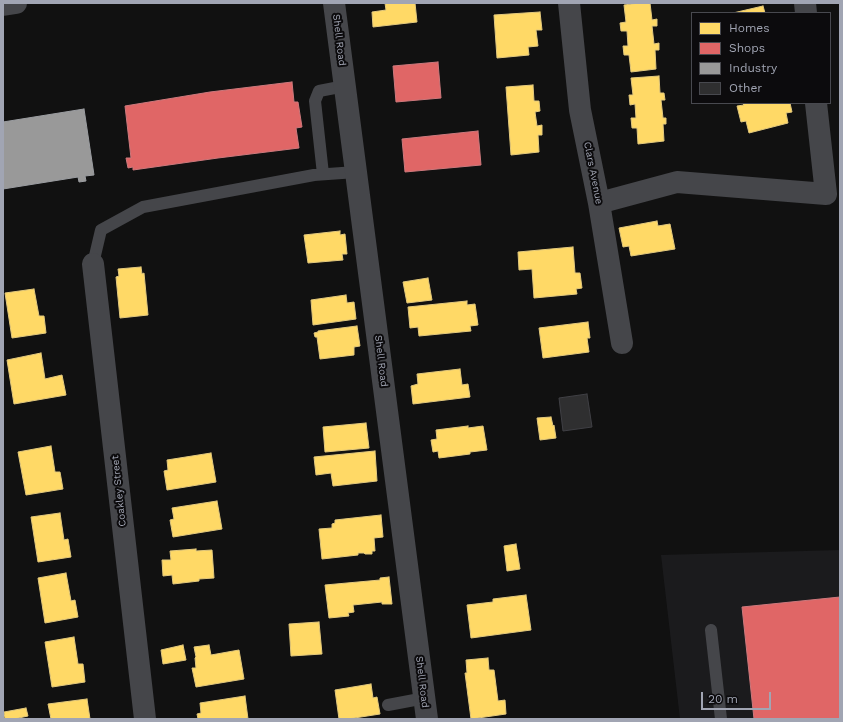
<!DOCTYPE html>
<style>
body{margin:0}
#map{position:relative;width:843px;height:722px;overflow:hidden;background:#111;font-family:"Work Sans",sans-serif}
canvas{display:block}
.frame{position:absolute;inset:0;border:4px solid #a1a5b3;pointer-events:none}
.legend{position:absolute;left:691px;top:12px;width:140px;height:92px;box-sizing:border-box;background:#0c0b0d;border:1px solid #48494f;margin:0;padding:5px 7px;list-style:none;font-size:12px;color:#a1a5b3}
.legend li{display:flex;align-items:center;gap:8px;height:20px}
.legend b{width:20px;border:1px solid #48494f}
.scale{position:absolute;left:701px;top:692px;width:70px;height:18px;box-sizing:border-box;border:2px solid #a1a5b3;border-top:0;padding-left:5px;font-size:12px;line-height:14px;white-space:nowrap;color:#a1a5b3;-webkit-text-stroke:3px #0c0b0d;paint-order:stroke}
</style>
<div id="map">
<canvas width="843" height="722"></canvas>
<div class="frame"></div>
<ul class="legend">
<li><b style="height:11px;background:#ffd966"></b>Homes</li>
<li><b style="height:11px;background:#e06666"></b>Shops</li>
<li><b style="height:11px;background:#999"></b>Industry</li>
<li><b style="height:11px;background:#2f2f30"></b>Other</li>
</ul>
<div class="scale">20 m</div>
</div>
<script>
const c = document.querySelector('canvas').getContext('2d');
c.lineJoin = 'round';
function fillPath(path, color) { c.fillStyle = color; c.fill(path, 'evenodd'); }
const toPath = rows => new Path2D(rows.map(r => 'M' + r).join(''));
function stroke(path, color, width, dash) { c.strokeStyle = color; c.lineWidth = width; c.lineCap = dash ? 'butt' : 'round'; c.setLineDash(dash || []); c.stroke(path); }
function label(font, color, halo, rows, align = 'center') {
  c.font = font + ' "Work Sans",sans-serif'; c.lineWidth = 4; c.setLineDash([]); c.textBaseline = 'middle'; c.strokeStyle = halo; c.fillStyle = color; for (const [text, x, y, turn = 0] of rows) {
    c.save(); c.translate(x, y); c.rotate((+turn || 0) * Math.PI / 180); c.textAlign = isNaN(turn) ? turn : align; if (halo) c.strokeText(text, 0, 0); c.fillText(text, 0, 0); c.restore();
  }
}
const built = toPath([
 [840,550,840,719,680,719,661,555]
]);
const homes = toPath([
 [385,3,415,3,417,22,373,27,372,12,386,10,385,3],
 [639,3,650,3,652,20,657,19,657,26,652,26,654,44,659,43,659,50,655,50,656,69,631,72,629,55,624,55,623,46,628,46,627,31,621,31,620,23,626,22,624,5,639,3],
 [763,6,765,13,733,13,763,6],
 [540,12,542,30,536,30,538,46,528,47,529,55,497,58,494,15,540,12],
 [659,76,660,93,664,93,665,100,661,100,663,118,666,118,666,124,663,124,664,141,638,144,637,128,632,128,631,118,636,118,635,104,630,105,629,95,633,95,631,78,659,76],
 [533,85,534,101,539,101,540,111,535,112,537,126,542,125,542,135,538,135,539,152,511,155,506,87,533,85],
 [747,103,790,103,792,112,786,113,788,123,749,133,746,121,741,122,737,106,744,105,743,104,747,103],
 [657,221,658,226,670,224,675,249,631,256,629,246,623,247,619,228,657,221],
 [340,231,340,235,345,234,347,254,342,254,343,260,308,263,304,235,340,231],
 [573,247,575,273,580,273,582,288,576,289,577,294,534,298,532,269,519,270,518,252,573,247],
 [141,267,142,274,144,273,148,315,120,318,116,277,119,276,118,269,141,267],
 [428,278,432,300,407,303,403,282,428,278],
 [34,289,39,316,44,316,46,333,12,338,5,293,34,289],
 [346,295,347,303,354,302,356,319,313,325,311,300,346,295],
 [467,301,467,305,475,304,478,325,470,326,471,331,419,336,418,327,410,328,408,307,467,301],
 [588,322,590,338,587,338,589,352,543,358,539,328,588,322],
 [357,326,360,346,354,347,354,355,320,359,317,337,315,337,314,333,318,332,318,331,357,326],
 [41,353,45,379,62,375,66,395,14,404,7,360,41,353],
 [460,369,462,385,468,384,470,397,413,404,411,386,418,384,417,374,460,369],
 [551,417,553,426,554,425,556,438,540,440,537,418,551,417],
 [366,423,369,448,325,452,323,427,366,423],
 [468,426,468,428,483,426,487,450,470,452,470,454,439,458,438,451,433,452,431,440,437,439,436,430,468,426],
 [51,446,55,472,60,472,63,489,26,495,18,452,51,446],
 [375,451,377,481,333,486,331,473,316,475,314,457,375,451],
 [211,453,216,482,167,490,164,471,168,470,167,460,211,453],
 [217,501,222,529,173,537,170,520,174,519,172,508,217,501],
 [60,513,64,540,68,539,71,557,38,562,31,517,60,513],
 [381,515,383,537,374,538,375,551,372,551,372,554,365,554,364,553,358,553,358,555,322,559,319,529,332,528,332,524,335,523,335,520,381,515],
 [516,544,520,569,507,571,504,546,516,544],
 [196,549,196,551,212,550,214,578,199,579,199,581,173,584,172,575,163,576,162,560,171,560,170,551,196,549],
 [66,573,71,601,75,600,78,617,45,623,38,578,66,573],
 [389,577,392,604,382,604,382,602,353,605,354,612,348,613,349,616,329,618,325,585,380,580,380,578,389,577],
 [526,595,531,630,471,638,467,605,493,602,493,599,526,595],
 [319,622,322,654,291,656,289,624,319,622],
 [74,637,78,664,83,664,85,682,52,687,45,642,74,637],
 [183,645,186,660,163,664,161,650,183,645],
 [209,645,211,655,239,650,244,679,196,687,192,668,196,668,195,658,196,657,194,647,209,645],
 [488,658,489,670,494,670,498,701,505,700,506,714,471,719,465,673,467,673,466,660,488,658],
 [371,684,373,698,377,697,380,714,348,719,339,719,335,690,371,684],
 [245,696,248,719,198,719,197,714,201,713,200,703,245,696],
 [87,699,90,719,51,719,48,704,87,699],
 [26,708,28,716,14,719,5,719,4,712,26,708]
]);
const shops = toPath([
 [438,62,441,98,396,102,393,66,438,62],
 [292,82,294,102,298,102,302,127,296,128,299,148,218,158,133,170,133,167,128,168,126,158,131,158,125,106,210,92,292,82],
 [478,131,481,165,405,172,402,139,478,131],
 [840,597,840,719,754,719,742,607,840,597]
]);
const industry = toPath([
 [84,109,94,175,85,176,86,181,79,182,78,177,3,189,3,122,84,109]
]);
const building = toPath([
 [587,394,592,427,563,431,559,398,587,394]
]);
const lane = toPath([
 [323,174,315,101,319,91,345,86],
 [93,264,101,230,143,207,314,175,356,172],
 [711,630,721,719],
 [388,705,425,698]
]);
const street = toPath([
 [334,3,427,719],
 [569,3,580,110,599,203,622,343],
 [805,3,806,13],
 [3,5,16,3],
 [599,203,677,182,826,194,816,103],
 [93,264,145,719]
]);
const streetNames = [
 ["Shell Road",339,40,83],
 ["Clars Avenue",593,173,79],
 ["Shell Road",381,361,83],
 ["Coakley Street",119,491,-96],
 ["Shell Road",422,682,83]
];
fillPath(built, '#1b1b1d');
fillPath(homes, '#ffd966');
stroke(homes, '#e3c97d', 1);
fillPath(shops, '#e06666');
stroke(shops, '#cd797d', 1);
fillPath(industry, '#999');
stroke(industry, '#9b9da1', 1);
fillPath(building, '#2f2f30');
stroke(building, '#404045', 1);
stroke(lane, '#45464a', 12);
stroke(street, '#45464a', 22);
label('10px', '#a1a5b3', '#0c0b0d', streetNames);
</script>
